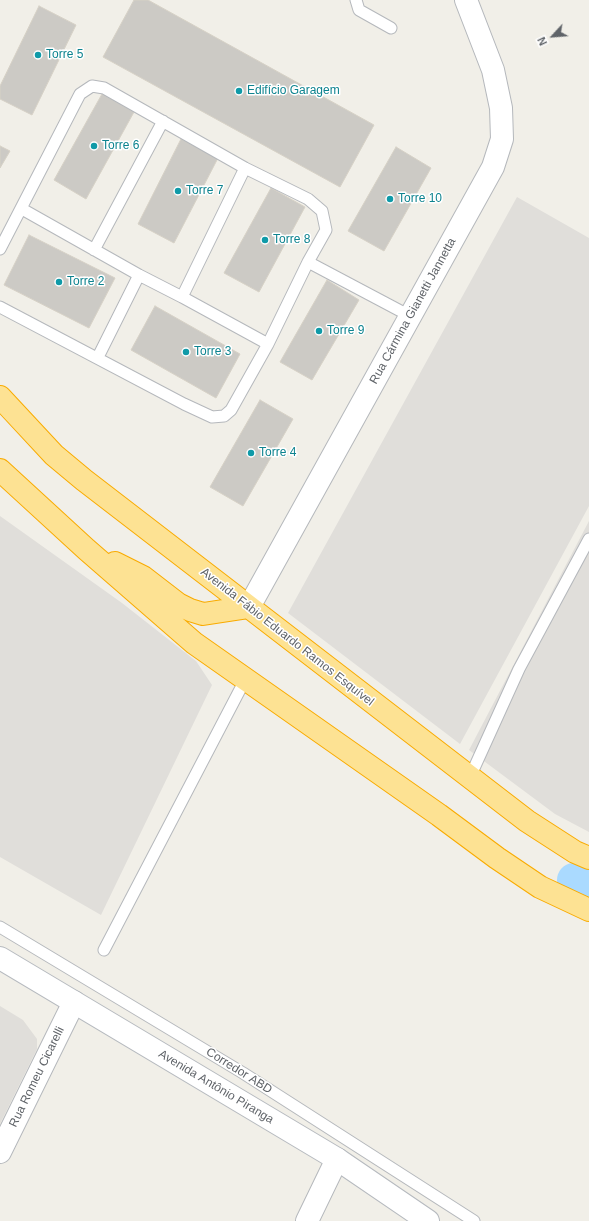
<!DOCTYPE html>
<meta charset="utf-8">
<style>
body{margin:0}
#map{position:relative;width:589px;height:1221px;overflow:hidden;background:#f1efe8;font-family:Helvetica,sans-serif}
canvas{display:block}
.north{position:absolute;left:533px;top:16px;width:40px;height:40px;-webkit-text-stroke:3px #fff;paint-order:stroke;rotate:244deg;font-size:11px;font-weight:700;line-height:16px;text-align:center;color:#5f6368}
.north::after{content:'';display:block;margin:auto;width:14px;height:18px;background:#5f6368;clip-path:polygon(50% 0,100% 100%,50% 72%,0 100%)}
</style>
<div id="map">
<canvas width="589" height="1221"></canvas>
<div class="north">N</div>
</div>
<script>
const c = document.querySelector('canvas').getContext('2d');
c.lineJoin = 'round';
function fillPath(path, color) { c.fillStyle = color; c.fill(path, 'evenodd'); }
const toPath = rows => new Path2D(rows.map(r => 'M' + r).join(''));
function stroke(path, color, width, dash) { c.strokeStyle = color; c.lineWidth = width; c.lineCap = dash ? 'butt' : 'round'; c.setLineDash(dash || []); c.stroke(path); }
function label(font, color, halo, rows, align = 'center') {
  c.font = font + ' Helvetica,sans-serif'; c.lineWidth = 3; c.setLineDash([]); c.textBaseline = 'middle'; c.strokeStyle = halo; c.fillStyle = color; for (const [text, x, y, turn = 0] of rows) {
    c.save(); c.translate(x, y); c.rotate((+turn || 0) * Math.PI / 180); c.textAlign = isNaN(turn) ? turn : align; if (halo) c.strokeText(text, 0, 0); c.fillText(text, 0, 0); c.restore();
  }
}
const industrial = toPath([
 [517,197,589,238,589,506,460,744,288,613],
 [0,516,122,603,196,661,212,685,101,915,0,857],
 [589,521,589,832,555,814,469,750],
 [0,1006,23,1020,37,1039,37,1049,0,1124]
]);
const river = toPath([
 [574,880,589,885]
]);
const building = toPath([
 [134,0,148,0,374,125,340,187,103,57,134,0],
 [39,6,76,25,32,115,0,99,0,86,39,6],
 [102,94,134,112,86,199,54,180,102,94],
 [181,139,218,158,174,243,138,224,181,139],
 [0,146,10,151,0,168,0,146],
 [396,147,431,168,384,251,348,231,396,147],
 [271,188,305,207,259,292,224,273,271,188],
 [29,235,115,278,89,328,4,285,29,235],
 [327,280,359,300,312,380,280,362,327,280],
 [155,306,240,354,216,398,131,350,155,306],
 [260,400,293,419,243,506,210,487,260,400]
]);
const lane = toPath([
 [356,0,359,10,391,28],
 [245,168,182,297,268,344],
 [22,209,139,275,182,297],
 [0,249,80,94,92,86,104,88,245,168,308,199,322,211,326,230,308,262,410,316],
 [94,250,163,121],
 [0,307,184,404,212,417,224,416,231,410,268,344,308,262],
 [98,357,139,275],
 [470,777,519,669,589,539],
 [0,927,243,1073,474,1221],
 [104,950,245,680]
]);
const street = toPath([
 [249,607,493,167,502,139,501,108,493,70,466,0],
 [0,1152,74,1002],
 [307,1221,337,1159]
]);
const secondary = toPath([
 [0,958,337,1159,428,1221]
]);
const highway = toPath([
 [0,397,54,455,84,480,527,821,575,852,589,858],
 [0,470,86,549,194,643,439,815,497,858,540,887,589,910],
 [115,563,143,577,178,604,190,610,203,614,249,607]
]);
const markers = [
 [38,55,4,"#0f9aa8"],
 [239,91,4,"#0f9aa8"],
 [94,146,4,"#0f9aa8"],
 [178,191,4,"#0f9aa8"],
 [390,199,4,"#0f9aa8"],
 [265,240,4,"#0f9aa8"],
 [59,282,4,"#0f9aa8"],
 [319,331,4,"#0f9aa8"],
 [186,352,4,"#0f9aa8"],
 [251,453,4,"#0f9aa8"]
];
const cultureNames = [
 ["Torre 5",46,55],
 ["Edifício Garagem",247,91],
 ["Torre 6",102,146],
 ["Torre 7",186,191],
 ["Torre 10",398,199],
 ["Torre 8",273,240],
 ["Torre 2",67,282],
 ["Torre 9",327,331],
 ["Torre 3",194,352],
 ["Torre 4",259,453]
];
const streetNames = [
 ["Rua Cármina Gianetti Jannetta",413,311,-61],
 ["Avenida Fábio Eduardo Ramos Esquível",287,637,38],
 ["Corredor ABD",239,1071,32],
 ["Rua Romeu Cicarelli",37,1077,-64],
 ["Avenida Antônio Piranga",216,1087,31]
];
fillPath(industrial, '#e0deda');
stroke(river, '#aadaff', 34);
fillPath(building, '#cccac5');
stroke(building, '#d6d1c6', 1);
stroke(lane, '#b5b8bc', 13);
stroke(street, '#b5b8bc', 24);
stroke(secondary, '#b6babf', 24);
stroke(highway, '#f9ab00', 24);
stroke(lane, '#fff', 11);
stroke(street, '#fff', 22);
stroke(secondary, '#fff', 22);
stroke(highway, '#fde293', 22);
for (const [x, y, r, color] of markers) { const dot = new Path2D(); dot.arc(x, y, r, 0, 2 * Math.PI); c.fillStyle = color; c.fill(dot); stroke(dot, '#fff', 1.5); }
label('12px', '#0d838f', '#fff', cultureNames, 'left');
label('12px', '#5f6368', '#fff', streetNames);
</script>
